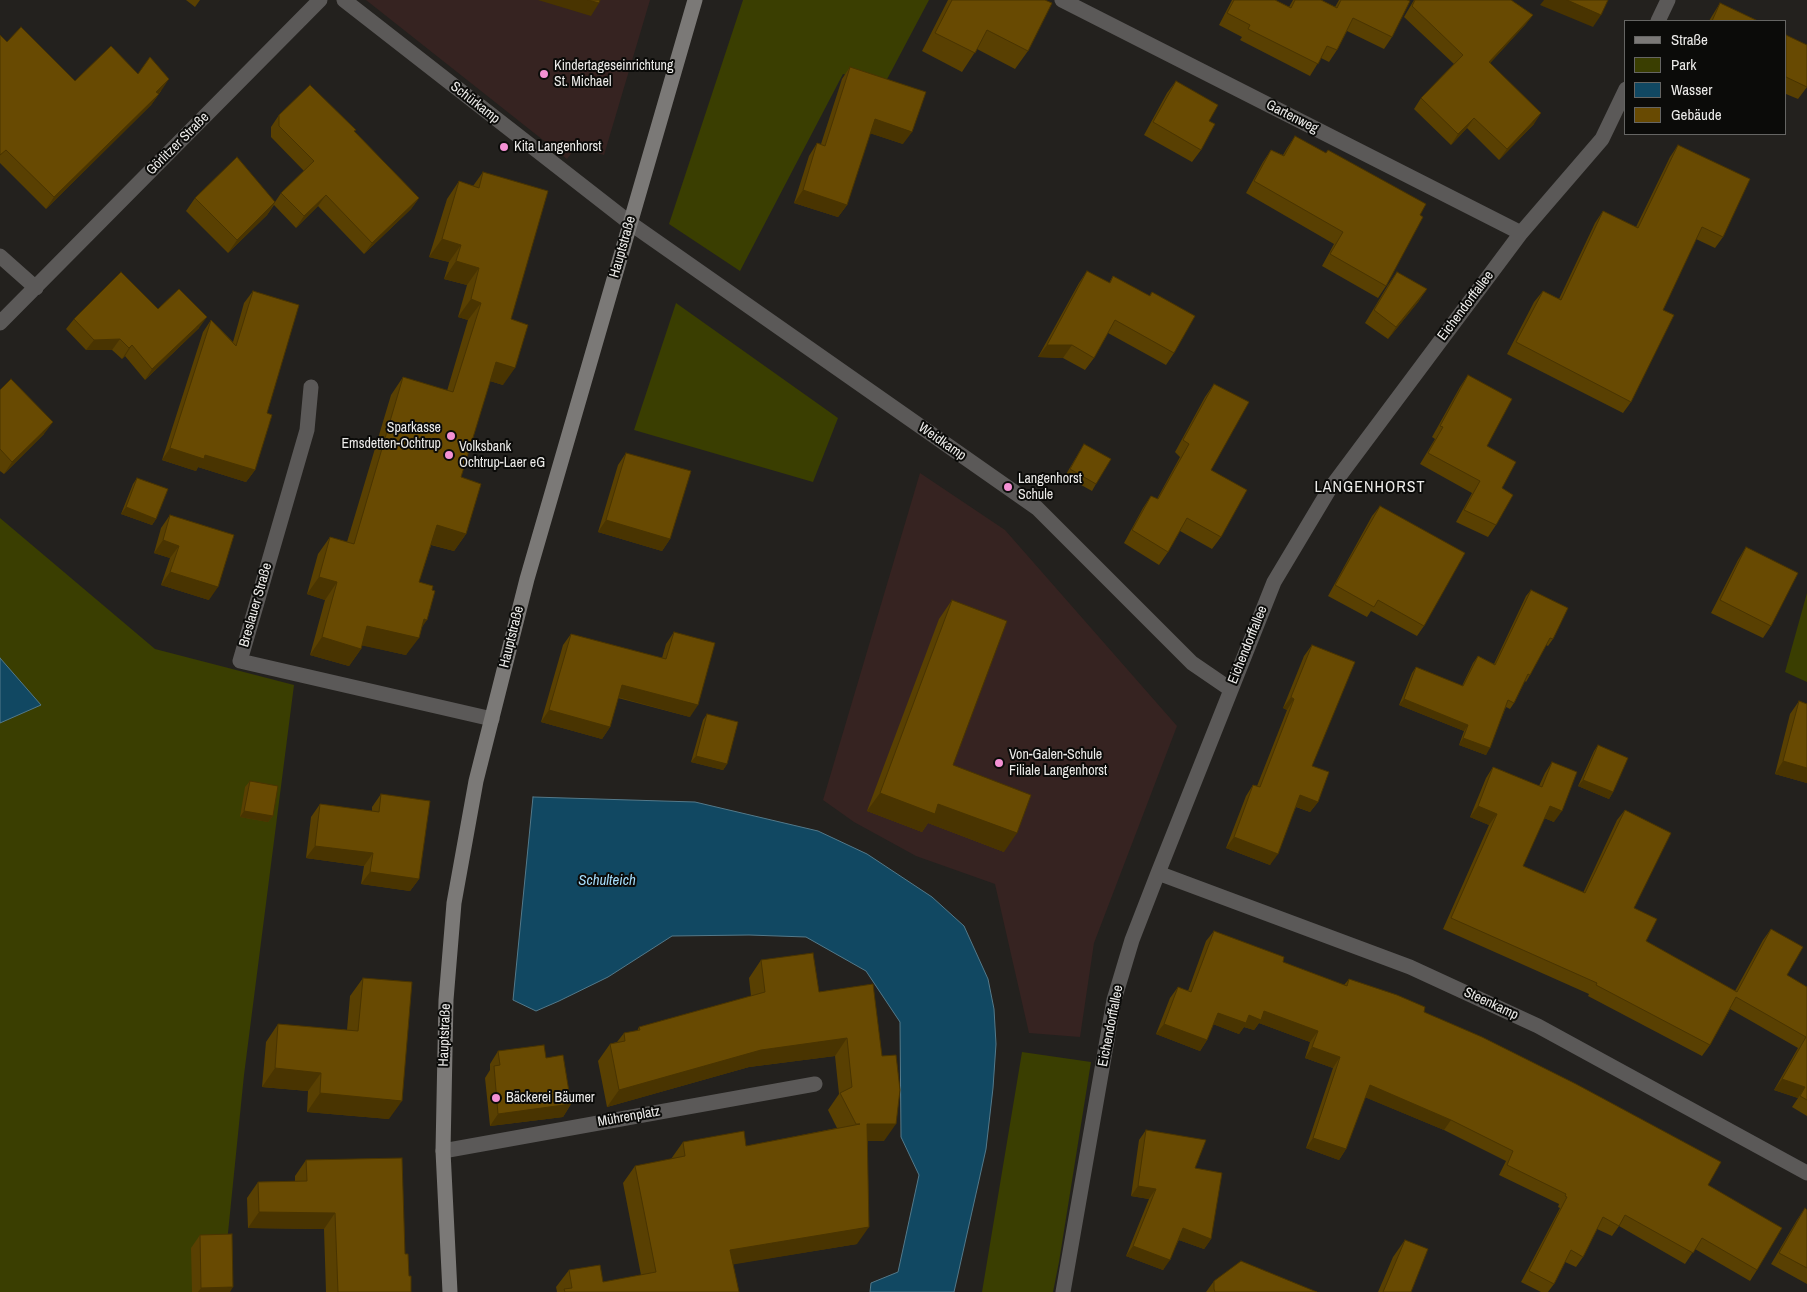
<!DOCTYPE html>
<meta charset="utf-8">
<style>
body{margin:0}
#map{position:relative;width:1807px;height:1292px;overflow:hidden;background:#23211e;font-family:"Archivo Narrow",sans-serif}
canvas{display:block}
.legend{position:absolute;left:1624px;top:20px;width:162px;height:115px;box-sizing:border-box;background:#0b0b09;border:1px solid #656563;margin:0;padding:6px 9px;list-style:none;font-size:15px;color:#ecebe9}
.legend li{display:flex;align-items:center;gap:10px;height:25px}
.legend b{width:25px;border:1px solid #656563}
</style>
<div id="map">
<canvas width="1807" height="1292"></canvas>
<ul class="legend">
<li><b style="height:6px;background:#7b7977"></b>Straße</li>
<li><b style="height:14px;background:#3a3e01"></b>Park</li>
<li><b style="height:14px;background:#114862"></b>Wasser</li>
<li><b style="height:14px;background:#684a02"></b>Gebäude</li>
</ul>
</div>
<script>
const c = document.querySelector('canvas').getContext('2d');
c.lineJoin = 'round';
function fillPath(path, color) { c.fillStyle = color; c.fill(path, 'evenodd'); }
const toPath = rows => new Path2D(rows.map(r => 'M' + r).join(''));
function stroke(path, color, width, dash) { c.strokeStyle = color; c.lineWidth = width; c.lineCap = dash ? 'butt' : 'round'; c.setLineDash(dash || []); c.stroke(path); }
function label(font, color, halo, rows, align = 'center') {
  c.font = font + ' "Archivo Narrow",sans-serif'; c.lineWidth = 4; c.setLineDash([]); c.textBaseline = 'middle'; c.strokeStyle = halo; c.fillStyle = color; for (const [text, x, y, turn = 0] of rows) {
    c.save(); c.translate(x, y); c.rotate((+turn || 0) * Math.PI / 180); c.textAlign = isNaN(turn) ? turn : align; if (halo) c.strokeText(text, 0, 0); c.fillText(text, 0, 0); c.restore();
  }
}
const education = toPath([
 [366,0,650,0,604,155,576,147,567,159],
 [920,473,1005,530,1177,726,1094,943,1080,1037,1029,1033,995,884,916,856,854,822,823,800]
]);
const green = toPath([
 [743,0,929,0,884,85,843,74,740,271,669,224],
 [676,303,838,418,813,482,634,430],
 [0,518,155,649,294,685,244,1075,222,1292,0,1292],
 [1807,593,1807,682,1785,672],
 [1022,1052,1091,1062,1059,1262,1053,1292,982,1292]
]);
const water = toPath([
 [0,658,41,705,0,723,0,658],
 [533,797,695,802,818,831,867,854,932,897,964,926,988,979,994,1009,996,1044,993,1088,986,1149,954,1292,870,1292,871,1283,898,1272,919,1175,901,1137,900,1022,866,971,806,937,749,935,672,936,608,977,559,1001,536,1011,513,1000,533,797]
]);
const street = toPath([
 [344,0,630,223,1037,508,1192,663,1230,689],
 [1062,0,1521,233],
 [1658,21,1668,0],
 [0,256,36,288],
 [0,323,320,0],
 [311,387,307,430,240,661,492,719],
 [1158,873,1410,967,1538,1026,1807,1173],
 [443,1151,815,1084],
 [1063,1292,1114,1000,1132,940,1158,873,1274,582,1329,490,1521,233,1602,139,1626,89]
]);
const secondary = toPath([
 [450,1292,443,1151,446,1000,454,903,476,781,527,579,695,0]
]);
const wall = toPath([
 [186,0,200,0,195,7],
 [948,0,1045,0,1028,51,1015,69,977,49,962,72,922,51],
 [1232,0,1275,0,1289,7,1293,0,1321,0,1335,7,1339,0,1407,0,1392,37,1384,49,1347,31,1337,50,1329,62,1321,58,1310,76,1240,40,1242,37,1219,25],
 [1414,0,1511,0,1533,15,1525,25,1490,63,1534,124,1499,160,1467,128,1451,145,1414,109,1421,98,1454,64,1404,17],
 [1720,3,1758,21,1709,21,1712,16],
 [0,35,7,42,75,81,138,74,161,91,151,105,46,209,0,163],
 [1786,35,1807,87,1798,99,1786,94],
 [850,67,903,144,870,133,847,205,838,217,794,203,809,156,817,143,821,144,842,79],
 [1176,81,1209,121,1201,150,1192,162,1144,135,1167,93],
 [279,115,354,131,419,198,411,209,364,254,318,206,296,228,274,205,267,215,228,253,186,211,195,198,275,202,281,193,304,171,271,137,271,127],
 [1295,136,1420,215,1386,286,1378,298,1322,266,1334,244,1246,193,1263,162,1271,150,1283,155,1287,148],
 [1678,145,1723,237,1715,248,1696,239,1663,310,1631,402,1623,413,1507,354,1534,302,1543,291,1559,299,1595,223,1603,211,1636,227,1670,157],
 [483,172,511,319,503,385,490,381,461,477,466,534,454,551,431,545,419,582,421,628,406,655,362,645,361,649,349,666,310,655,325,600,307,594,318,554,330,537,347,542,391,395,403,377,447,391,468,320,458,317,467,285,444,279,449,262,429,257,447,199,459,181,473,186],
 [1087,271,1109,283,1113,276,1149,296,1152,292,1174,353,1166,365,1108,333,1094,358,1085,370,1063,358,1038,357,1079,283],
 [1397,272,1427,289,1418,302,1388,339,1365,323,1388,285],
 [253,291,267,413,255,470,246,482,198,467,196,471,162,460,203,332,211,320,233,342,244,303],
 [158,309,199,328,145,380,125,356,122,359,112,350,86,350,66,329,74,319],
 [1468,375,1487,446,1502,488,1496,525,1488,537,1456,522,1472,493,1420,464,1435,439,1432,437,1460,387],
 [1214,384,1211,470,1221,537,1212,549,1180,531,1168,552,1159,565,1124,543,1143,508,1151,496,1157,499,1180,457,1175,452,1205,397],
 [0,390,44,434,4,474,0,471],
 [1084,444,1096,484,1092,491,1065,476],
 [626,453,670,539,662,551,598,532,618,465],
 [137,478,156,519,152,525,121,514,133,484],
 [1380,506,1424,626,1417,636,1371,611,1367,617,1328,596,1372,516],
 [170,515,209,600,161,585,170,558,154,553,161,528],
 [1746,547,1771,626,1763,638,1711,613,1738,560],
 [1531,590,1553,639,1548,646,1546,645,1530,675,1526,682,1525,681,1514,703,1510,709,1506,707,1486,755,1459,745,1464,731,1399,705,1412,673,1416,667,1462,686,1473,663,1478,656,1494,664,1526,596],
 [952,600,953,765,1004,852,928,823,922,832,867,811,939,619],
 [674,632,690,717,618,698,610,727,602,739,541,722,563,645,571,634,662,658,666,644],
 [1312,645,1312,766,1318,802,1310,812,1296,807,1270,865,1226,848,1246,796,1253,785,1257,786,1287,710,1283,708,1304,656],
 [1799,701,1807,704,1807,783,1775,774,1790,714],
 [707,714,727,764,723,770,691,762,703,720],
 [1598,745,1613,792,1609,799,1578,786,1594,751],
 [1552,762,1554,822,1544,818,1523,866,1583,893,1617,820,1625,810,1634,908,1646,941,1735,991,1763,940,1771,929,1787,975,1807,987,1807,1116,1792,1107,1798,1098,1774,1090,1798,1048,1730,1009,1710,1045,1702,1056,1588,996,1589,994,1443,929,1489,825,1470,817,1486,778,1493,767,1539,786,1545,773],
 [250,781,273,816,268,822,240,817,245,787],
 [381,794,419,879,410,891,361,884,364,866,306,858,311,817,320,804,372,811,372,807],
 [1214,931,1283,962,1344,985,1349,979,1424,1012,1708,1185,1757,1270,1750,1281,1695,1249,1685,1264,1619,1226,1612,1236,1597,1229,1583,1257,1576,1267,1565,1262,1554,1284,1548,1292,1541,1292,1521,1282,1560,1208,1558,1207,1559,1204,1499,1175,1506,1161,1444,1130,1365,1097,1346,1149,1339,1160,1306,1148,1333,1068,1305,1058,1310,1042,1259,1023,1254,1030,1244,1027,1239,1034,1213,1024,1207,1040,1200,1051,1156,1034,1170,998,1178,987,1188,991,1206,941],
 [761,960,819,992,873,984,884,1141,868,1141,857,1244,733,1264,739,1292,557,1292,556,1287,569,1270,603,1282,641,1275,623,1183,635,1166,671,1159,683,1142,746,1146,837,1128,828,1110,839,1094,835,1056,749,1067,607,1107,598,1061,610,1044,617,1042,624,1033,637,1031,639,1027,751,996,749,978],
 [363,978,389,1119,307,1112,308,1091,262,1087,266,1042,278,1024,347,1030,350,996],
 [498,1051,546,1058,571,1104,563,1117,490,1126,485,1078,490,1070,490,1064],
 [1146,1130,1195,1168,1211,1239,1204,1249,1179,1240,1163,1270,1126,1256,1149,1199,1131,1196,1139,1140],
 [306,1160,405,1254,411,1292,326,1292,324,1229,248,1228,247,1198,258,1182,295,1181,295,1176],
 [1805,1208,1807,1210,1807,1284,1771,1264,1797,1220],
 [200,1235,230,1292,192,1292,191,1248],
 [1405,1240,1411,1292,1378,1292,1393,1257],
 [1214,1281,1317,1292,1206,1292]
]);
const shadedWall = toPath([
 [538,0,588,0,599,3,591,16],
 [1544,0,1567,0,1601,15,1593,27,1540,5],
 [1533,15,1525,25,1481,73,1489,62],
 [169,79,161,91,148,103,156,92],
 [159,94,151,105,46,209,54,197],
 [1541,113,1534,124,1499,160,1507,149],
 [1474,118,1467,128,1451,145,1458,134],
 [875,119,912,132,903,144,866,132],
 [803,190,847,205,838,217,794,203],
 [326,195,318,206,296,228,304,216],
 [419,198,411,209,364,254,372,243],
 [275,202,267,215,228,253,237,240],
 [442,239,461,245,449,262,429,257],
 [456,261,479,268,467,285,444,279],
 [1427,289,1418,302,1388,339,1396,327],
 [471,299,481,303,468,320,458,317],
 [207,317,199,328,145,380,152,369],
 [120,339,112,350,86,350,94,340],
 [132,345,125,356,122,359,129,348],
 [1047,345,1072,345,1063,358,1038,357],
 [496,362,515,368,503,385,484,379],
 [53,422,44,434,4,474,12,462],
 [170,448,205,455,255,470,246,482,198,467,196,471,162,460],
 [126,507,156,519,152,525,121,514],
 [606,520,670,539,662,551,598,532],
 [437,525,466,534,454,551,425,543],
 [163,540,179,546,170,558,154,553],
 [170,572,218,587,209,600,161,585],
 [319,577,337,582,325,600,307,594],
 [424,619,427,620,415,637,419,638,406,655,355,644,367,626],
 [322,637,361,649,349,666,310,655],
 [622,685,698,705,690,717,614,696],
 [1291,697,1294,699,1287,710,1283,708],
 [1404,699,1468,725,1464,731,1399,705],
 [549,710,610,727,602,739,541,722],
 [1463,738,1490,748,1486,755,1459,745],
 [696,756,727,764,723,770,691,762],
 [1783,761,1807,768,1807,783,1775,774],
 [1583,780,1613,792,1609,799,1578,786],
 [880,793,938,804,1017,833,1004,852,928,823,922,832,867,811],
 [1300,795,1318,802,1310,812,1292,805],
 [1478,806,1497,814,1489,825,1470,817],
 [1550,806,1562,811,1554,822,1542,817],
 [244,811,273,816,268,822,240,817],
 [1234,837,1278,854,1270,865,1226,848],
 [315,846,373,853,364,866,306,858],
 [370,872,419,879,410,891,361,884],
 [1264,1011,1318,1031,1310,1042,1259,1023,1254,1030,1244,1027,1239,1034,1210,1023,1218,1013,1249,1015],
 [1164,1024,1207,1040,1200,1051,1156,1034],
 [847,1038,835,1056,749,1067,607,1107,619,1090,761,1050],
 [1312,1047,1340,1057,1333,1068,1305,1058],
 [275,1068,321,1073,308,1091,262,1087],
 [1782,1079,1805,1087,1798,1098,1774,1090],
 [1370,1085,1451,1120,1444,1130,1362,1096],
 [320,1093,402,1101,389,1119,307,1112],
 [571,1104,563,1117,490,1126,498,1114],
 [867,1124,896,1124,884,1141,855,1141],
 [1313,1138,1346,1149,1339,1160,1306,1148],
 [1138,1186,1156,1189,1149,1199,1131,1196],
 [259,1212,335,1213,324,1229,248,1228],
 [869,1227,857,1244,718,1267,730,1250],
 [1183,1228,1211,1239,1204,1249,1176,1239],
 [1133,1246,1170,1260,1163,1270,1126,1256],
 [233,1287,230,1292,198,1292,201,1288]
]);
const building = toPath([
 [588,0,600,0,599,3,588,0],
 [952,0,1045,0,1052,3,1028,51,987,30,975,53,935,33,952,0],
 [1234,0,1275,0,1291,8,1295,0,1321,0,1337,8,1341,0,1407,0,1410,1,1392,37,1353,18,1337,50,1327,46,1318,64,1248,29,1250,25,1227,13,1234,0],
 [1415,0,1511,0,1533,15,1489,62,1541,113,1507,149,1474,118,1458,134,1421,98,1463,55,1412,6,1415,0],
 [1567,0,1608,0,1601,15,1567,0],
 [1720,3,1758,21,1712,21,1720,3],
 [21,27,75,81,111,46,138,74,150,57,169,79,156,92,159,94,54,197,6,150,0,155,0,35,7,42,21,27],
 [1786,35,1807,45,1807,87,1786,77,1786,35],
 [850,67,926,92,912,132,875,119,847,205,803,190,817,143,825,146,850,67],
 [1176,81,1218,105,1209,121,1215,124,1201,150,1153,122,1176,81],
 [310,85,356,130,354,131,419,198,372,243,326,195,304,216,281,193,314,161,279,126,279,115,310,85],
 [1295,136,1326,153,1328,150,1426,204,1420,215,1423,217,1386,286,1330,254,1343,232,1254,181,1271,150,1284,156,1295,136],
 [1678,145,1750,179,1723,237,1702,227,1663,310,1674,315,1631,402,1516,342,1543,291,1561,300,1603,211,1638,228,1678,145],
 [237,157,275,202,237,240,195,198,237,157],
 [483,172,548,191,511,319,528,325,515,368,496,362,461,477,481,484,466,534,437,525,419,582,433,586,432,590,435,591,427,620,424,619,419,638,367,626,361,649,322,637,337,582,319,577,330,537,354,544,403,377,453,392,481,303,471,299,479,268,456,261,461,245,442,239,459,181,479,188,483,172],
 [1087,271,1110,283,1113,276,1150,296,1152,292,1195,316,1174,353,1115,320,1094,358,1072,345,1047,345,1087,271],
 [121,272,158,309,179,289,207,317,152,369,132,345,129,348,120,339,94,340,74,319,121,272],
 [1397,272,1427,289,1396,327,1374,310,1397,272],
 [253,291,299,305,267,413,272,415,255,470,205,455,204,459,170,448,211,320,236,346,253,291],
 [1468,375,1512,399,1487,446,1516,462,1502,488,1513,495,1496,525,1464,510,1480,481,1428,453,1443,427,1440,426,1468,375],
 [11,379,53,422,12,462,0,449,0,390,11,379],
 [1214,384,1249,402,1211,470,1247,490,1221,537,1187,518,1168,552,1132,530,1151,496,1158,499,1189,444,1183,440,1214,384],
 [1084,444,1111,459,1096,484,1070,469,1084,444],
 [626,453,691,471,670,539,606,520,626,453],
 [137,478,168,489,156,519,126,507,137,478],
 [1380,506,1465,553,1424,626,1378,600,1374,607,1335,585,1380,506],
 [170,515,234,535,218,587,170,572,179,546,163,540,170,515],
 [1746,547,1798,573,1771,626,1720,600,1746,547],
 [1531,590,1568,608,1553,639,1550,638,1530,675,1528,674,1514,703,1508,700,1490,748,1463,738,1468,725,1404,699,1416,667,1463,686,1478,656,1495,665,1531,590],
 [952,600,1007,621,953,765,1031,795,1017,833,938,804,935,814,880,793,952,600],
 [674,632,715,643,698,705,622,685,610,727,549,710,571,634,666,659,674,632],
 [1312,645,1355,662,1312,766,1329,772,1318,802,1300,795,1278,854,1234,837,1253,785,1260,787,1294,699,1291,697,1312,645],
 [1799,701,1807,704,1807,768,1783,761,1799,701],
 [707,714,738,722,727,764,696,756,707,714],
 [1598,745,1628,758,1613,792,1583,780,1598,745],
 [1552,762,1577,772,1562,811,1550,806,1523,866,1585,893,1625,810,1671,833,1634,908,1657,919,1646,941,1737,992,1771,929,1803,947,1787,975,1807,987,1807,1100,1800,1096,1805,1087,1782,1079,1806,1037,1736,997,1710,1045,1596,985,1597,983,1451,918,1497,814,1478,806,1493,767,1542,787,1552,762],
 [250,781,278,786,273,816,244,811,250,781],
 [381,794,430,801,419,879,370,872,373,853,315,846,320,804,379,812,381,794],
 [1214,931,1284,957,1283,962,1347,986,1349,979,1397,995,1425,1007,1424,1012,1482,1037,1576,1084,1721,1162,1708,1185,1782,1228,1757,1270,1702,1238,1693,1253,1625,1215,1619,1226,1603,1217,1583,1257,1571,1250,1554,1284,1529,1271,1567,1197,1565,1196,1566,1194,1507,1165,1513,1151,1451,1120,1370,1085,1346,1149,1313,1138,1340,1057,1312,1047,1318,1031,1264,1011,1261,1020,1249,1015,1246,1023,1218,1013,1207,1040,1164,1024,1178,987,1191,992,1214,931],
 [813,953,819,992,873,984,882,1056,896,1055,900,1090,896,1124,867,1124,869,1227,730,1250,739,1292,565,1292,564,1289,572,1288,569,1270,600,1265,603,1282,656,1272,635,1166,685,1156,683,1142,744,1131,746,1146,860,1124,856,1124,840,1093,852,1087,847,1038,761,1050,619,1090,610,1044,625,1041,624,1033,640,1030,639,1027,765,992,761,960,813,953],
 [363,978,412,982,402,1101,320,1093,321,1073,275,1068,278,1024,358,1031,363,978],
 [544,1045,546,1058,563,1055,571,1104,498,1114,494,1066,500,1065,498,1051,544,1045],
 [1146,1130,1206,1140,1195,1168,1222,1173,1211,1239,1183,1228,1170,1260,1133,1246,1156,1189,1138,1186,1146,1130],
 [402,1158,405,1254,408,1254,409,1276,411,1276,411,1292,338,1292,335,1213,259,1212,258,1182,307,1181,306,1160,402,1158],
 [1805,1208,1807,1210,1807,1268,1779,1253,1805,1208],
 [232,1234,233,1287,201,1288,200,1235,232,1234],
 [1405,1240,1428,1249,1411,1292,1383,1292,1405,1240],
 [1241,1261,1317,1292,1215,1292,1214,1289,1214,1281,1241,1261]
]);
const markers = [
 [544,74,5,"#f491d4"],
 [504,147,5,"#f491d4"],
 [451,436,5,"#f491d4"],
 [449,455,5,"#f491d4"],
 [1008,487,5,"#f491d4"],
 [999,763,5,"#f491d4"],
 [496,1098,5,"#f491d4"]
];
const poiNames = [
 ["Kindertageseinrichtung",554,66],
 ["St. Michael",554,82],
 ["Kita Langenhorst",514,147],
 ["Sparkasse",441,428,"right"],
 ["Emsdetten-Ochtrup",441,444,"right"],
 ["Volksbank",459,447],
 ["Ochtrup-Laer eG",459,463],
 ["Langenhorst",1018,479],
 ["Schule",1018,495],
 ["Von-Galen-Schule",1009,755],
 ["Filiale Langenhorst",1009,771],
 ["Bäckerei Bäumer",506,1098]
];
const streetNames = [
 ["Schürkamp",475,103,38],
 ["Gartenweg",1292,117,27],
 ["Görlitzer Straße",178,144,-45],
 ["Hauptstraße",623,247,-74],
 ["Eichendorffallee",1466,306,-53],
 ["Weidkamp",942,442,35],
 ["Breslauer Straße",256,605,-74],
 ["Hauptstraße",512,637,-76],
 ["Eichendorffallee",1248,645,-68],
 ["Steenkamp",1491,1004,25],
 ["Eichendorffallee",1111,1026,-79],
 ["Hauptstraße",445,1035,-88],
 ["Mührenplatz",629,1117,-10]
];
const waterNames = [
 ["Schulteich",607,881]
];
const quarterNames = [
 ["LANGENHORST",1370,488]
];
fillPath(education, '#362321');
fillPath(green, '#3a3e01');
fillPath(water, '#114862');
stroke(water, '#53798a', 1);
stroke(street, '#5b5958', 15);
stroke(secondary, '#7b7977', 15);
fillPath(wall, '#594002');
fillPath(shadedWall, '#493401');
fillPath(building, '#684a02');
stroke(building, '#493401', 1);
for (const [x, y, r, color] of markers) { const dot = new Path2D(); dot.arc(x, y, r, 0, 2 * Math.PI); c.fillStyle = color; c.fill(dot); stroke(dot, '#0b0b09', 2); }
label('14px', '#ecebe9', '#0b0b09', poiNames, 'left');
label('14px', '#ecebe9', '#0b0b09', streetNames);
label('italic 15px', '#a5dcfb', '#0b0b09', waterNames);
c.letterSpacing = '1px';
label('16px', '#ecebe9', '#0b0b09', quarterNames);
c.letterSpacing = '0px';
</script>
